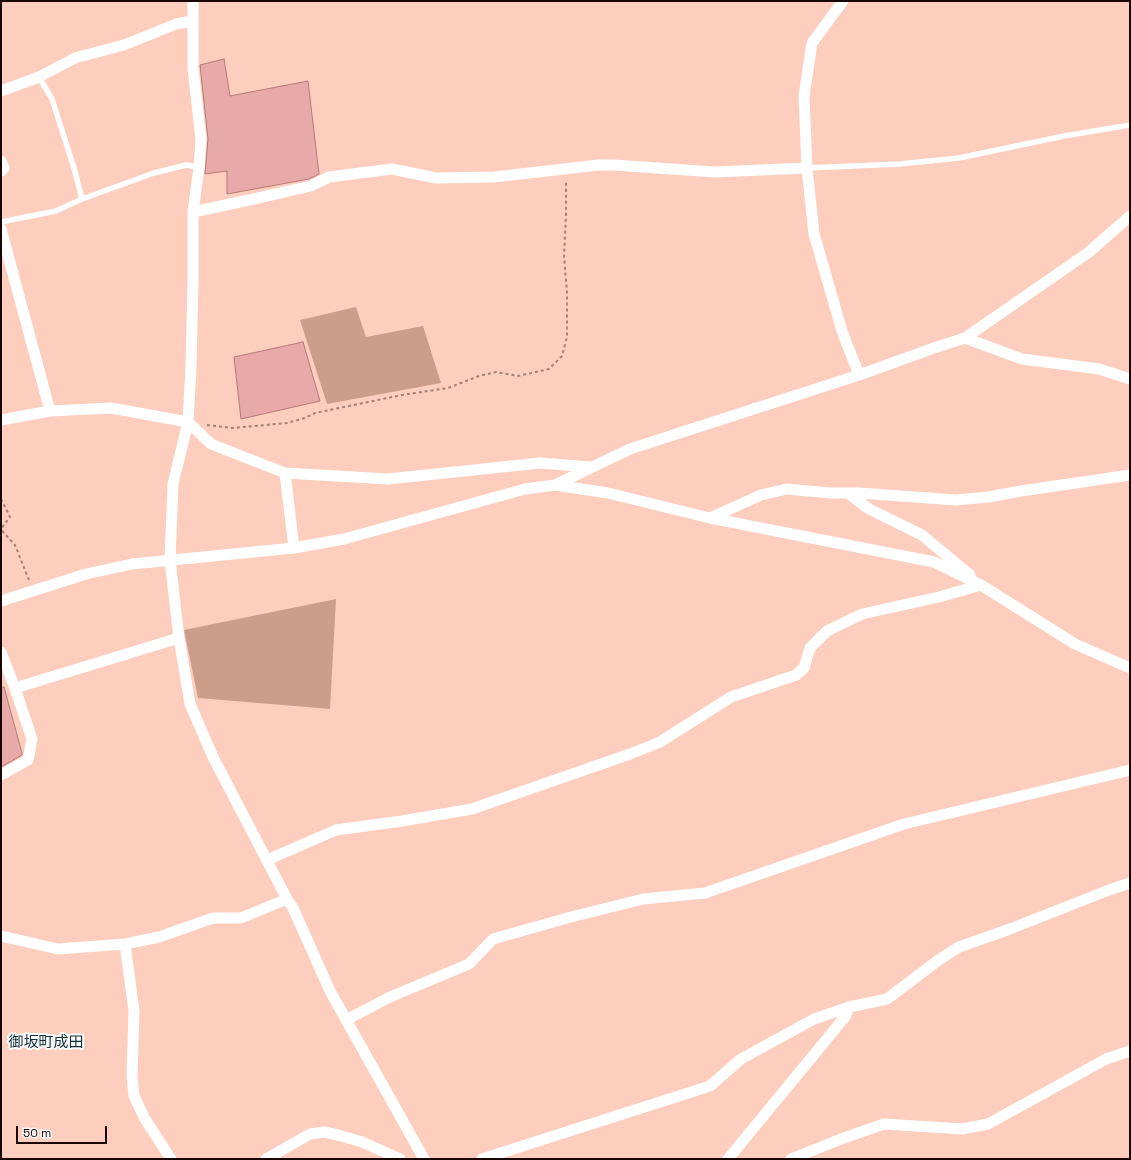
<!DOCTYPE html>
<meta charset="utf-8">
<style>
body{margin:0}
#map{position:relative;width:1131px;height:1160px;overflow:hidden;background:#fdcebd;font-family:"Space Grotesk",sans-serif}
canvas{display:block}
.frame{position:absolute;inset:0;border:2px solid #180602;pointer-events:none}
.scale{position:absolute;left:16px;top:1126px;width:91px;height:18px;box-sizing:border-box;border:2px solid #180602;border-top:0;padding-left:5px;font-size:12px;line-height:14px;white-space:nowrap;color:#180602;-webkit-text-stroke:3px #fbfbfb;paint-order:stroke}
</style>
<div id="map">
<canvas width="1131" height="1160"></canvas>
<div class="frame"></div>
<div class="scale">50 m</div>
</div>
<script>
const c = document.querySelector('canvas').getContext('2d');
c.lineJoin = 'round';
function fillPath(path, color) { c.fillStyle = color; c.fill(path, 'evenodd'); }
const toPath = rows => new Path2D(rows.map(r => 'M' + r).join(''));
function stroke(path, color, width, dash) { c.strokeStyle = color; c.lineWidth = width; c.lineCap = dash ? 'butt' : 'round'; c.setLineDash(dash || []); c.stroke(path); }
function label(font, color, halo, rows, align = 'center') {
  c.font = font + ' "Space Grotesk","Noto Sans JP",sans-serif'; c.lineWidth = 4; c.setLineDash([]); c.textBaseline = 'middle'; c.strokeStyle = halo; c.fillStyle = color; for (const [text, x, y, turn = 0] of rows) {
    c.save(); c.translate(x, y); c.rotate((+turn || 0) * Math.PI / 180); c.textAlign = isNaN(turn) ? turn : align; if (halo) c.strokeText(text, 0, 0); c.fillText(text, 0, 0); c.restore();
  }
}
const green = toPath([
 [356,307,366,337,423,326,441,383,327,404,300,320],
 [336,599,330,709,198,698,184,630]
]);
const building = toPath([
 [224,59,230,96,308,81,319,174,309,179,227,194,227,171,205,174,208,139,200,65,224,59],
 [303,342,320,401,241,419,234,357,303,342],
 [1,687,4,687,22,753,22,755,1,767,1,687]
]);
const path = toPath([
 [207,425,233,428,287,423,305,418,315,413,402,395,448,388,479,376,496,372,518,376,549,369,562,356,567,337,567,293,564,256,566,214,566,181],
 [1,499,10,517,3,526,3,532,15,545,29,580]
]);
const service = toPath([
 [39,77,52,99,74,168,82,199],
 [807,168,900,164,959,158,1064,136,1130,125],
 [1,222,56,211,82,199,154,173,186,165,199,167]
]);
const minor = toPath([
 [193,1,193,68,201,140,199,167,193,212,193,280,191,368,188,422,173,484,170,560,179,638,190,704,213,757,287,899,293,908,330,991,424,1159],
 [843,1,812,43,804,96,807,168,814,234,842,331,859,375],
 [1,91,39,77,75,58,124,45,176,24,192,21],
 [1,161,4,168,1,171],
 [193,212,249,200,311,186,329,177,392,169,436,178,494,177,599,165,613,165,715,172,807,168],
 [1,229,50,411],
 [965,338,1022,359,1099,369,1130,379],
 [1,420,50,411,111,408,188,422,211,444,285,473,294,548],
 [285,473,388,479,540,463,591,467],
 [555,485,630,449,859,375,934,348,965,338,1089,252,1130,216],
 [849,494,869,509,922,535,970,575],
 [710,518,761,495,787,489,830,493,859,493,956,500,988,497,1021,491,1130,475],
 [1,601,86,574,132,564,294,548,344,539,525,489,555,485,608,493,710,518,934,562,981,585,1075,644,1130,668],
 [1,652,15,688,32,739,28,760,1,775],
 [15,688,179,638],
 [267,860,336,830,402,821,472,809,630,754,660,742,731,697,796,675,804,668,810,648,827,631,862,614,939,597,981,585],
 [1,936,58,949,125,944,159,937,213,918,241,918,287,899],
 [125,944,134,1011,132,1076,134,1096,145,1119,171,1159],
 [346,1020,390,997,469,964,493,939,571,917,643,899,705,893,904,824,1130,770],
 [266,1159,310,1134,324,1132,338,1135,362,1142,400,1159],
 [482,1159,710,1086,741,1059,814,1019,849,1007],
 [728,1159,845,1017,849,1007,887,999,940,959,959,947,1010,929,1109,890,1130,883],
 [791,1159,841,1139,884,1124,962,1129,988,1124,1106,1059,1130,1051]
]);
const quarterNames = [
 ["御坂町成田",46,1043]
];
fillPath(green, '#cd9d8c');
fillPath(building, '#e8aaa8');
stroke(building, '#b47a78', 1);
stroke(path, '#a48074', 2, [3, 3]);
stroke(service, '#fff', 5.5);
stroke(minor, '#fff', 11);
label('15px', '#102f39', '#fbfbfb', quarterNames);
</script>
